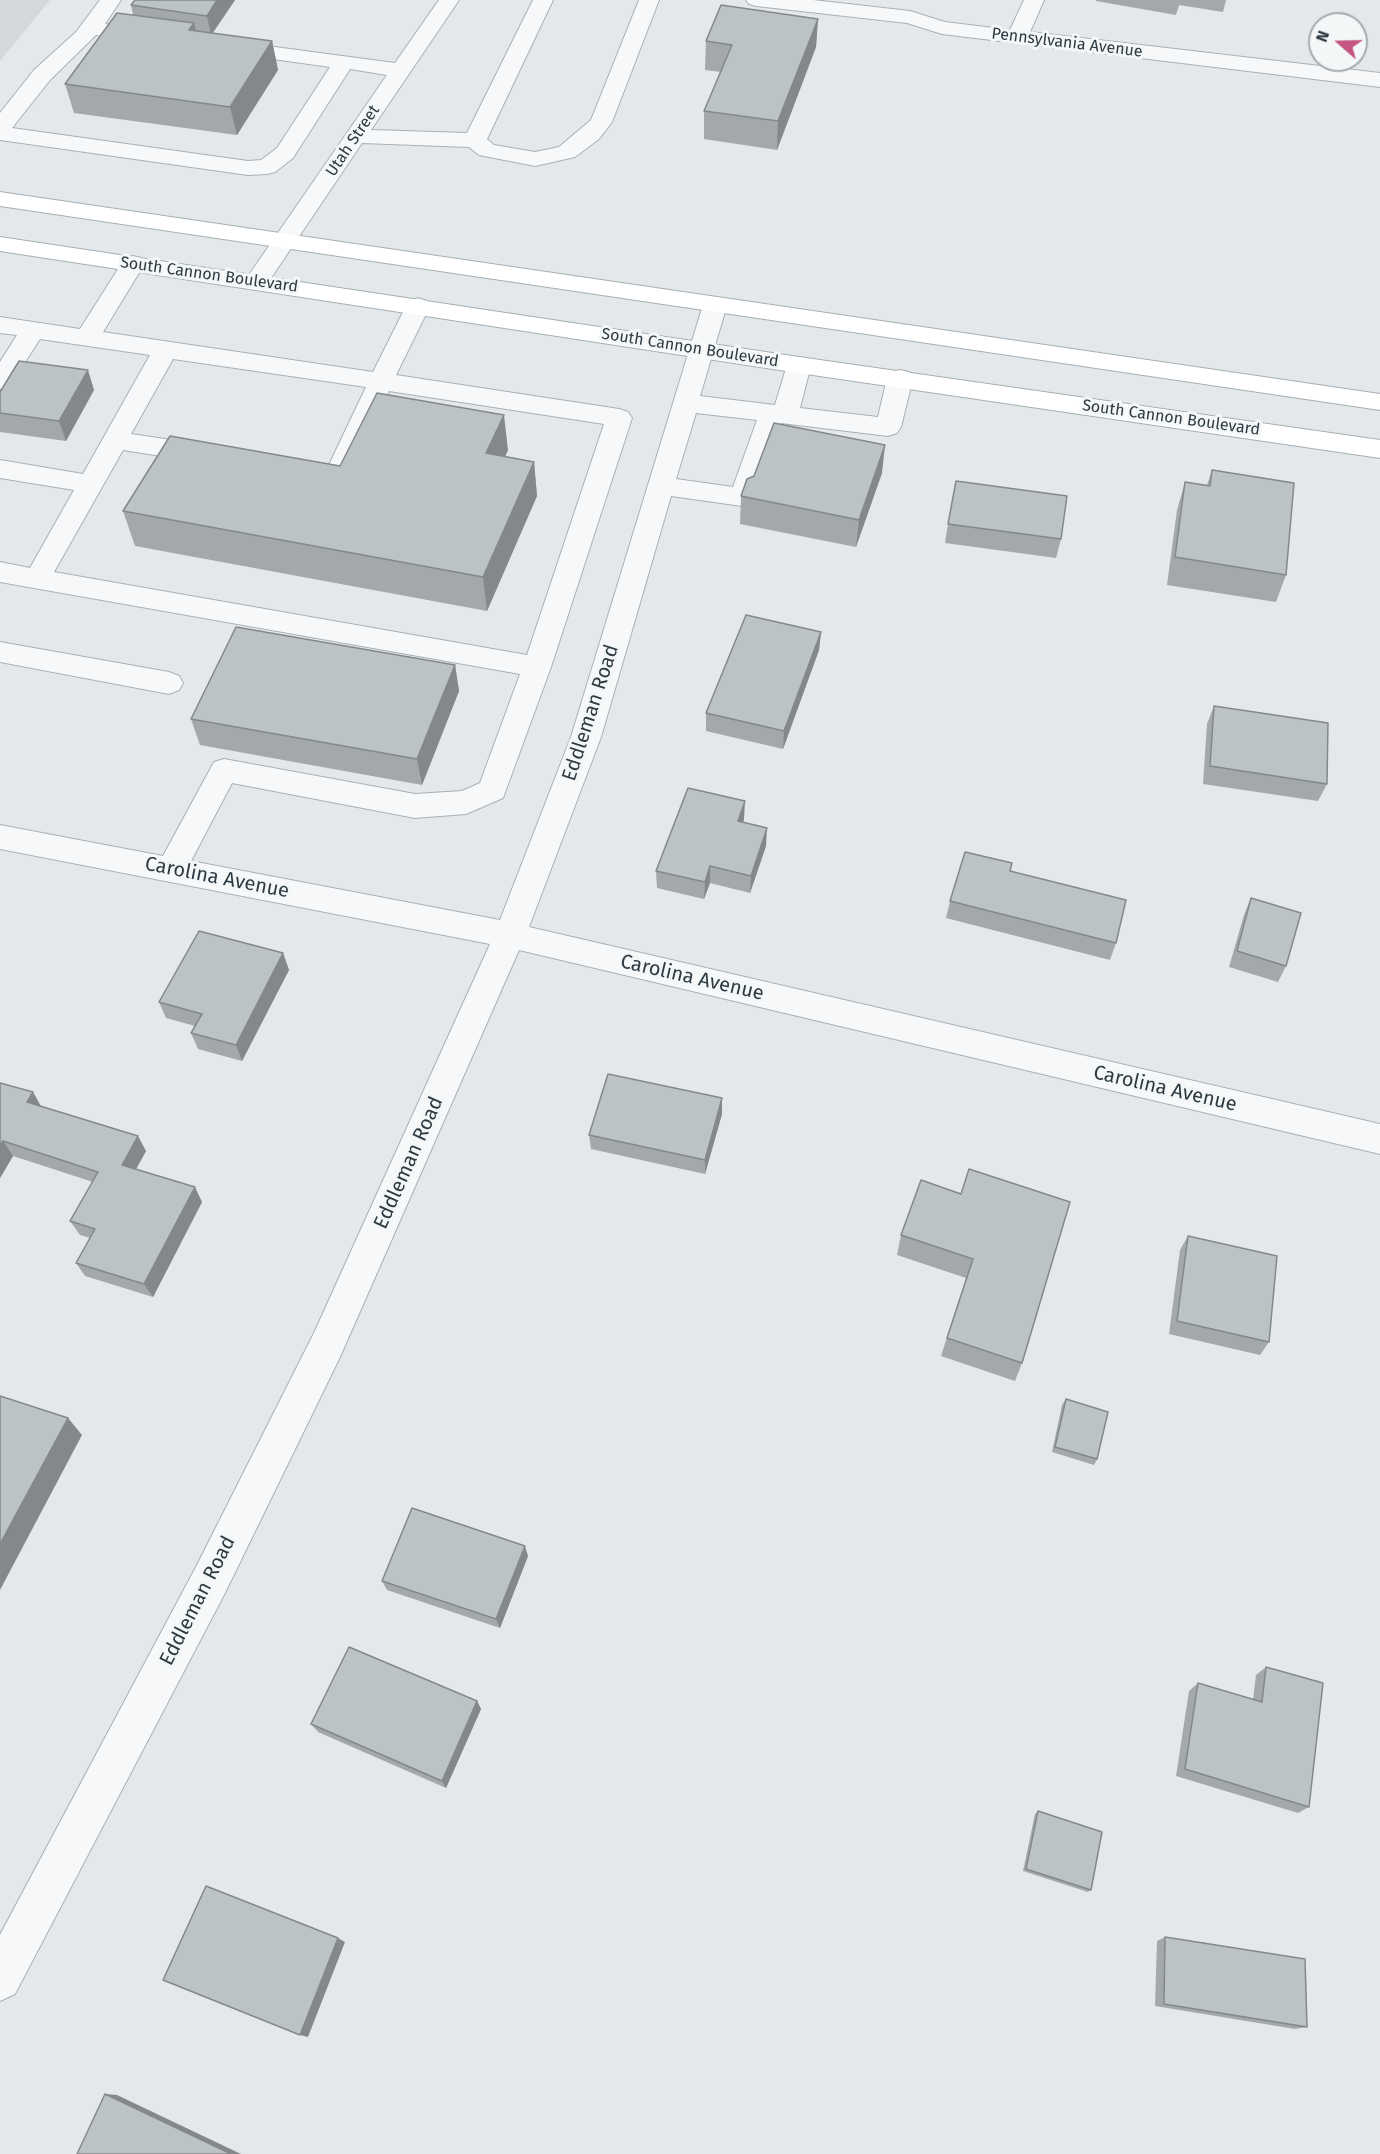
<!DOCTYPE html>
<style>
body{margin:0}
#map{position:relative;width:1380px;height:2154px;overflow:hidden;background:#e4e8eb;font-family:"Fira Sans",sans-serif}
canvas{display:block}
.north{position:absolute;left:1308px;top:12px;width:60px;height:60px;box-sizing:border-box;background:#f4f7f8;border:2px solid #a4abaf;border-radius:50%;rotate:290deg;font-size:16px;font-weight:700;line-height:24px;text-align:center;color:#2d3a42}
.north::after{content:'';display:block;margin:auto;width:21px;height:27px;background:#c35682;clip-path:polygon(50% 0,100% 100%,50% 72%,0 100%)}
</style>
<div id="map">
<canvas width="1380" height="2154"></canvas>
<div class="north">N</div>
</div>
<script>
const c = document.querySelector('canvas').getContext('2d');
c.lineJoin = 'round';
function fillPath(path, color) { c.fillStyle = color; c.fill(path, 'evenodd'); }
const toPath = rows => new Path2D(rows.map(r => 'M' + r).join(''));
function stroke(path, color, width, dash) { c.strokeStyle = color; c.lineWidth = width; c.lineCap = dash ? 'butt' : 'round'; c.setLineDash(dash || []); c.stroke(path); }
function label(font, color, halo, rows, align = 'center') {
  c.font = font + ' "Fira Sans",sans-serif'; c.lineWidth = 6; c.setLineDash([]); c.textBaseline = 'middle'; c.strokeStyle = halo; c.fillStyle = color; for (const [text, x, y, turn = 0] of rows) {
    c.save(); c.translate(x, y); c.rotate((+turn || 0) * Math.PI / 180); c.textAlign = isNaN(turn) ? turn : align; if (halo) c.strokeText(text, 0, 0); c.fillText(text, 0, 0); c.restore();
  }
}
const built = toPath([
 [0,0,50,0,0,61]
]);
const minor = toPath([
 [100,0,121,0,105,24,149,30,157,31,160,36,157,41,149,42,96,35,50,80,12,128,248,161,261,160,277,148,330,67,230,53,222,52,219,47,222,42,230,41,395,63,439,0,459,0,371,130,467,133,533,0,553,0,487,139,494,145,535,152,559,147,591,120,639,0,659,0,612,122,599,139,575,157,535,166,479,155,469,147,362,143,265,287,256,290,247,287,244,282,387,75,350,69,293,158,275,172,267,174,248,175,0,140,0,113,34,70,76,32,100,0],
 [746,0,813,0,910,11,945,22,1010,30,1024,0,1044,0,1030,32,1380,73,1380,87,942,34,907,23,756,6,749,4,746,0],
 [133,256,141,258,145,263,103,332,373,372,406,306,409,301,418,298,427,301,430,306,396,375,619,409,628,412,632,418,551,667,503,798,466,814,415,818,232,783,191,861,500,920,571,737,703,305,706,300,715,297,724,300,727,305,700,396,775,405,787,365,790,359,799,357,808,359,811,365,800,408,878,417,887,378,891,372,900,370,909,372,913,378,901,427,897,433,888,436,781,423,751,503,742,506,671,496,601,737,529,927,1380,1124,1380,1154,519,950,340,1357,225,1593,15,1994,0,2001,0,1935,197,1565,314,1333,490,944,0,849,0,825,163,856,214,762,224,759,415,794,462,791,480,783,520,674,0,582,0,562,30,568,74,490,0,478,0,460,83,474,150,355,40,339,9,387,0,389,0,362,17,335,0,333,0,317,80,329,125,258,133,256],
 [173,359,366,387,327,469,331,475,340,478,349,475,353,469,389,391,604,424,527,655,54,572,123,450,206,463,215,460,219,454,215,448,206,445,131,434,173,359],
 [696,413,757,420,733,487,676,479,696,413],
 [0,642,169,672,179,676,183,683,179,690,169,694,0,662,0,642]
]);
const major = toPath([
 [0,192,1380,394,1380,410,0,206,0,192],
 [0,237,799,357,1380,440,1380,458,799,373,0,251,0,237]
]);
const wall = toPath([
 [135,0,235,0,213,33,272,41,278,70,237,135,74,113,65,84,133,15,131,5],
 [1096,0,1226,0,1223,12,1179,5,1176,15,1096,1],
 [818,19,816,47,777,150,704,139,704,111,721,72,705,70,706,41],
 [94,390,66,441,0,432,0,392],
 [508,450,505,456,534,462,537,496,487,611,135,546,123,511,340,466],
 [1212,470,1286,575,1276,602,1167,585,1177,510,1185,482,1207,485],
 [882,473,856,547,740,524,741,496],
 [948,524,1061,539,1056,558,945,543],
 [821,632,819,650,783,749,706,731,706,713],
 [455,665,459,691,422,785,200,745,191,719],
 [1214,706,1327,784,1318,801,1203,784,1207,724],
 [744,819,743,823,766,846,750,893,710,883,704,899,657,888,656,871],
 [1010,871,1116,943,1110,960,946,918,950,901],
 [1251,898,1286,966,1278,982,1229,967,1244,915],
 [283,953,289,970,242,1061,198,1049,191,1033,195,1026,166,1018,159,1002],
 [0,1083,42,1107,146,1151,136,1169,202,1202,153,1297,85,1276,76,1263,90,1238,80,1235,70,1221,93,1182,13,1156,0,1178],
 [722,1098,722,1114,705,1174,591,1149,589,1135],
 [961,1194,1022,1363,1015,1381,941,1356,966,1278,897,1255,901,1235],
 [1188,1236,1269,1342,1260,1355,1169,1334,1180,1250],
 [1066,1399,1097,1459,1094,1465,1052,1452,1062,1405],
 [528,1556,500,1628,387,1590,382,1581],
 [1266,1667,1309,1807,1298,1813,1176,1776,1189,1691,1198,1683,1253,1700,1256,1675],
 [477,1701,481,1709,446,1788,318,1732,311,1724],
 [1038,1811,1091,1890,1088,1892,1023,1871,1035,1814],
 [1165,1937,1307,2027,1295,2029,1155,2006,1157,1941]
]);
const shadedWall = toPath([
 [217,0,235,0,211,35,207,16],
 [818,19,816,47,777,150,778,121],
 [194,23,201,52,189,30],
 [272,41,278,70,237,135,230,107],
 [88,370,94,390,66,441,59,421],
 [504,415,508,450,491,488,486,453],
 [885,445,882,473,856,547,859,520],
 [534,462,537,496,487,611,483,577],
 [821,632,819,650,783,749,784,731],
 [455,665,459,691,422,785,417,759],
 [745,801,744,819,737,839,738,821],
 [767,828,766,846,750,893,751,876],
 [710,866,710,883,704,899,705,882],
 [283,953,289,970,242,1061,236,1045],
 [33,1092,42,1108,27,1102],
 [722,1098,722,1114,705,1174,705,1160],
 [138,1136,146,1151,130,1180,122,1165],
 [3,1141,13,1156,0,1178,0,1146],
 [195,1187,202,1202,153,1297,144,1284],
 [68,1418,82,1435,0,1590,0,1544],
 [525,1546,528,1556,500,1628,496,1619],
 [477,1701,481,1709,446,1788,442,1781],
 [338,1938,345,1942,308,2037,300,2035],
 [105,2094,117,2095,241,2154,231,2154]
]);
const building = toPath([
 [135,0,217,0,207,16,131,5,135,0],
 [721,5,818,19,778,121,704,111,732,45,706,41,721,5],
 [117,13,194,23,189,30,272,41,230,107,65,84,117,13],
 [19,361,88,370,59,421,0,413,0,392,19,361],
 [377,393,504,415,486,453,534,462,483,577,123,511,170,436,340,466,377,393],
 [774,423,885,445,859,520,741,496,747,479,754,476,774,423],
 [1212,470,1294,483,1286,575,1175,557,1185,482,1210,486,1212,470],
 [956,481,1067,496,1061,539,948,524,956,481],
 [746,615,821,632,784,731,706,713,746,615],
 [236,627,455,665,417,759,191,719,236,627],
 [1214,706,1328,723,1327,784,1210,766,1214,706],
 [688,788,745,801,738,821,767,828,751,876,710,866,705,882,656,871,688,788],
 [965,852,1012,863,1010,871,1126,900,1116,943,950,901,965,852],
 [1251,898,1301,913,1286,966,1237,951,1251,898],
 [199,931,283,953,236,1045,191,1033,202,1014,159,1002,199,931],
 [608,1074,722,1098,705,1160,589,1135,608,1074],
 [0,1083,33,1092,27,1102,138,1136,122,1165,195,1187,144,1284,76,1263,95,1229,70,1221,98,1172,3,1141,0,1146,0,1083],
 [969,1169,1070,1202,1022,1363,947,1338,973,1259,901,1235,921,1180,961,1194,969,1169],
 [1188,1236,1277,1256,1269,1342,1177,1321,1188,1236],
 [0,1396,68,1418,0,1544,0,1396],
 [1066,1399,1108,1412,1097,1459,1055,1447,1066,1399],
 [412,1508,525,1546,496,1619,382,1581,412,1508],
 [349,1647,477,1701,442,1781,311,1724,349,1647],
 [1266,1667,1323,1683,1309,1807,1185,1769,1198,1683,1262,1702,1266,1667],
 [1038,1811,1102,1832,1091,1890,1026,1869,1038,1811],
 [206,1886,338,1938,300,2035,163,1980,206,1886],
 [1165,1937,1305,1959,1307,2027,1164,2004,1165,1937],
 [105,2094,231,2154,77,2154,105,2094]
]);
const farStreetnames = [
 ["Pennsylvania Avenue",1067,43,7],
 ["Utah Street",353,141,-56],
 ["South Cannon Boulevard",209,275,8],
 ["South Cannon Boulevard",690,348,9],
 ["South Cannon Boulevard",1171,418,8]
];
const streetNames = [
 ["Eddleman Road",591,713,-72],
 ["Carolina Avenue",217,878,11],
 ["Carolina Avenue",692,978,13],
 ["Carolina Avenue",1165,1089,13],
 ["Eddleman Road",409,1163,-66],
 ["Eddleman Road",198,1601,-63]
];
fillPath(built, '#d2d8dc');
stroke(minor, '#a9b0b5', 2);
stroke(major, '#a5afb5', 2);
fillPath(minor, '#f7f8f9');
fillPath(major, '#fff');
fillPath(wall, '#a2a8ab');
fillPath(shadedWall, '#84888b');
fillPath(building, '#bcc3c7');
stroke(building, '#84888b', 1.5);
label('16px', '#2d3a42', '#f4f7f8', farStreetnames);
label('20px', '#2d3a42', '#f4f7f8', streetNames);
</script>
